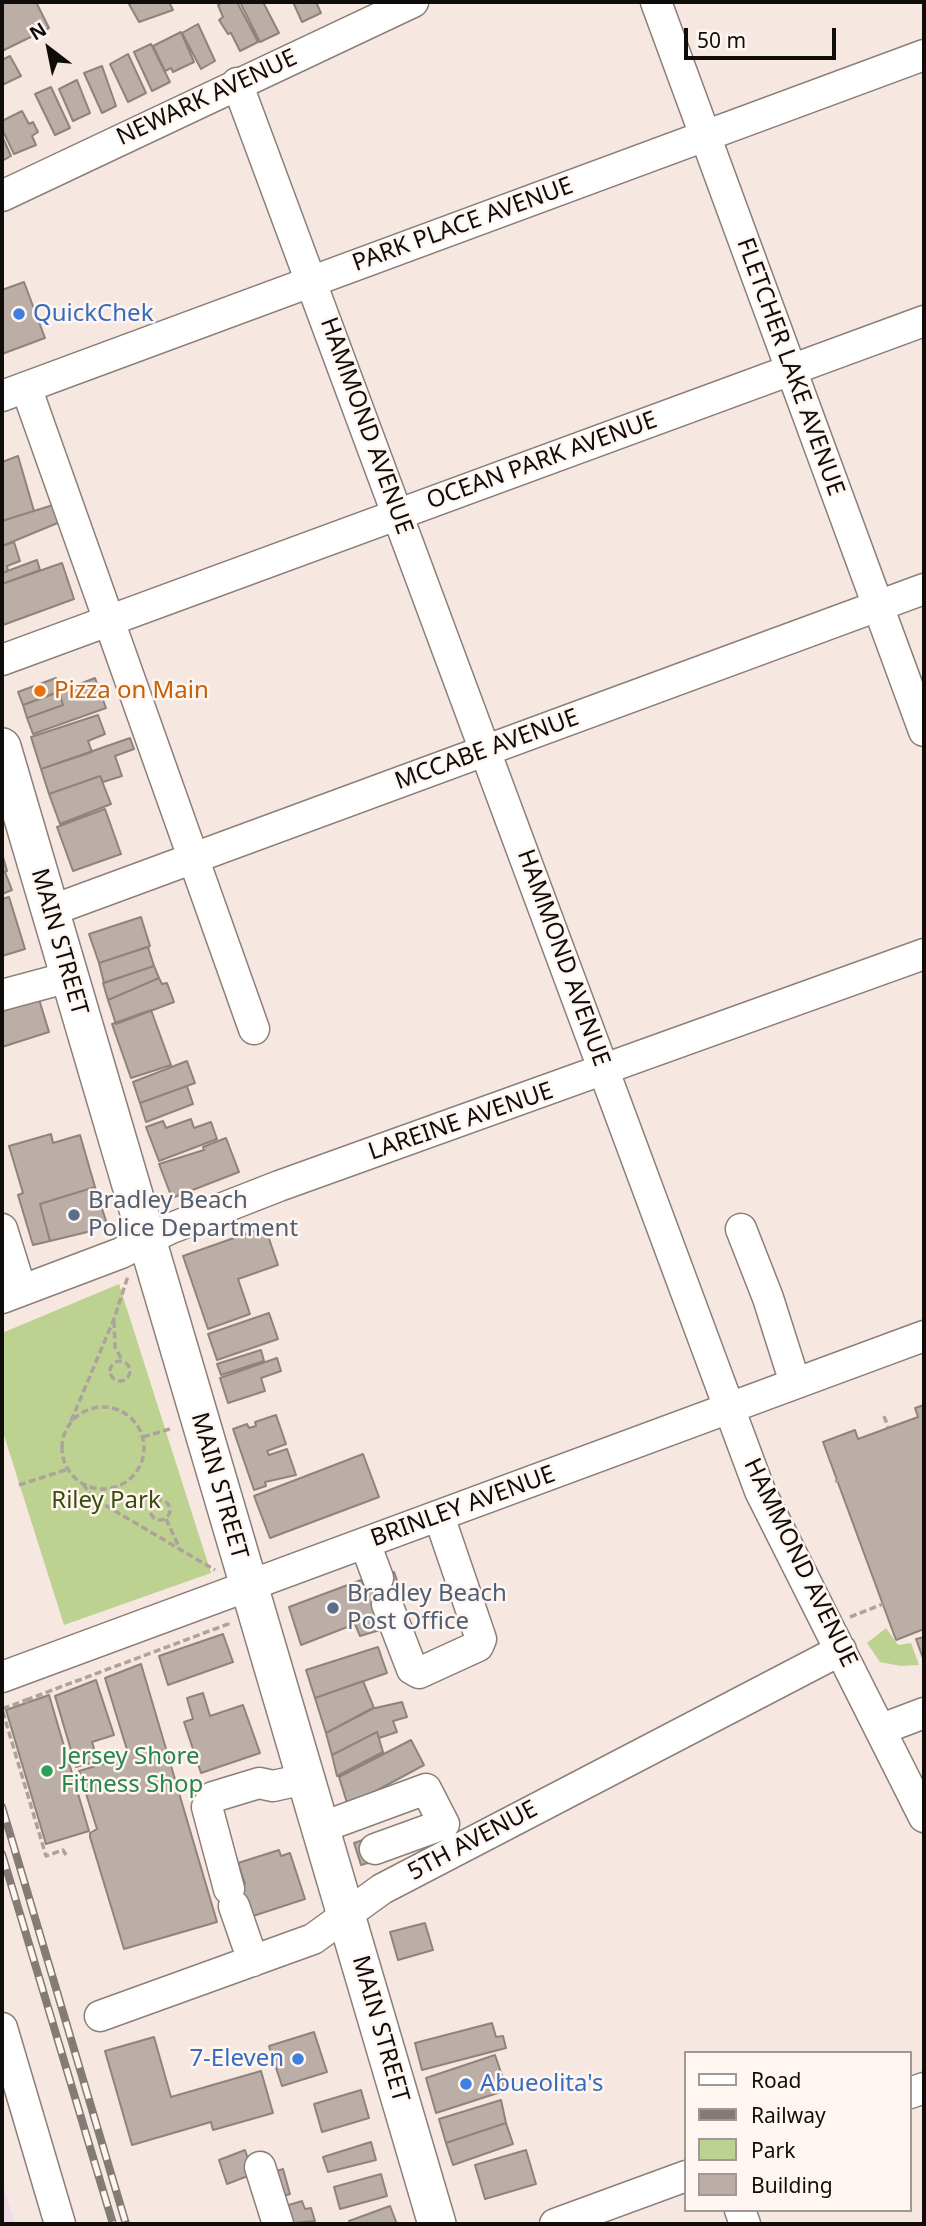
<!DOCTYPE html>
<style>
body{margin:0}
#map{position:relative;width:926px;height:2226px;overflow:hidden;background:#f6e8e0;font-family:"Noto Sans",sans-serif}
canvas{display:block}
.frame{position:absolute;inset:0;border:4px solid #100c09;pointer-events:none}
.legend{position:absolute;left:684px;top:2051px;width:228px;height:161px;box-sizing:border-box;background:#fff6f1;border:2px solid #9f9894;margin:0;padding:9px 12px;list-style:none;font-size:21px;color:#100c09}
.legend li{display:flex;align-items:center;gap:14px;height:35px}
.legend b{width:35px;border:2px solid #9f9894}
.north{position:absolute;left:14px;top:14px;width:70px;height:70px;-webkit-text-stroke:5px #fff6f1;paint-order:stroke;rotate:328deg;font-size:19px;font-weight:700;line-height:28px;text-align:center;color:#100c09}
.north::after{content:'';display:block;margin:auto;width:24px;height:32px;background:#100c09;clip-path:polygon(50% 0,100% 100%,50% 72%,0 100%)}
.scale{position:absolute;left:684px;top:28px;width:152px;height:32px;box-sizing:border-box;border:4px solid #100c09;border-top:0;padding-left:9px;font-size:21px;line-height:24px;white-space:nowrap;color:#100c09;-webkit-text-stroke:5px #fff6f1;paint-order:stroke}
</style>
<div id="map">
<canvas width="926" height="2226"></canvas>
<div class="frame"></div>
<ul class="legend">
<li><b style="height:9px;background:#fff"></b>Road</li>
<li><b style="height:9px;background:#847b76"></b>Railway</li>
<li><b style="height:19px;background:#bdd191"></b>Park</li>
<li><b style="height:19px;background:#bbaea6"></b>Building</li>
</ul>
<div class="north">N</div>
<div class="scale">50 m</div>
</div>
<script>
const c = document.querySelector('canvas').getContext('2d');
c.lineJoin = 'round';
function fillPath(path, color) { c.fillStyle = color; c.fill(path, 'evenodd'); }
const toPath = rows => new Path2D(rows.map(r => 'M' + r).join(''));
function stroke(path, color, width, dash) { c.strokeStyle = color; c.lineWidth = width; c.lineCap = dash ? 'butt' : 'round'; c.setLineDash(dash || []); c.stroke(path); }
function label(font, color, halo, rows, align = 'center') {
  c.font = font + ' "Noto Sans",sans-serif'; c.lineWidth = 5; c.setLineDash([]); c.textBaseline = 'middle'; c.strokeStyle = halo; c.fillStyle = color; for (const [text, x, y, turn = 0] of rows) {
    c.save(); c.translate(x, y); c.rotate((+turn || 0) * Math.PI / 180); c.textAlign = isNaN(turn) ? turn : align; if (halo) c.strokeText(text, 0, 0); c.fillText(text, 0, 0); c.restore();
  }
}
const industrial = toPath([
 [2,2181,15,2224,2,2224]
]);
const green = toPath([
 [119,1284,211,1573,64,1625,2,1429,2,1333],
 [886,1628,898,1645,911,1643,919,1665,901,1666,880,1662,867,1643]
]);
const building = toPath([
 [2,2,36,2,49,28,2,51,2,2],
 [133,2,169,2,173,10,139,22,129,4,133,2],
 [223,2,237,2,258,42,240,51,231,33,228,34,219,20,223,17,218,5,223,2],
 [240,2,263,2,279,33,260,42,240,2],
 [293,2,316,2,321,13,302,22,293,2],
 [198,24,215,61,201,69,182,33,198,24],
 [181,32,194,62,173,72,171,68,165,71,153,46,181,32],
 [151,44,170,82,152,91,134,52,151,44],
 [128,54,146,93,128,102,110,64,128,54],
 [10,56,21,76,2,85,2,60,10,56],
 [102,66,116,106,102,113,84,73,102,66],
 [77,80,90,113,73,121,59,89,77,80],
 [51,87,70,128,55,135,35,94,51,87],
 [22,111,29,124,33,122,38,132,32,136,36,145,14,154,2,129,2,121,22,111],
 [2,136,11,156,2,161,2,136],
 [24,282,45,338,2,354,2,290,24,282],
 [18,456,34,511,2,521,2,462,18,456],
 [53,505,60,522,2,546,2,521,53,505],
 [14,542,20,561,7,566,8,571,2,573,2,546,14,542],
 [37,560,40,570,2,584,2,573,37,560],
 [62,563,74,599,3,625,2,584,62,563],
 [56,678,60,691,23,705,18,692,56,678],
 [95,678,106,708,33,734,27,718,63,705,59,692,95,678],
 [59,692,63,705,27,718,23,705,59,692],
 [98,715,105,734,88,741,92,752,41,769,31,737,98,715],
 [130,738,134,749,115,756,122,776,103,782,100,776,49,794,41,769,130,738],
 [100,776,111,804,60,824,49,794,100,776],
 [105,809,121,854,73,871,57,827,105,809],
 [3,857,7,871,2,873,2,857,3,857],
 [5,872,12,890,2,894,2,873,5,872],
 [9,897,25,949,2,956,2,899,9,897],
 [141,917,150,946,99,963,89,934,141,917],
 [148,947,154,966,104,983,99,963,148,947],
 [154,966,159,978,108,1000,103,983,154,966],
 [159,978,162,984,167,983,174,1002,116,1024,108,1000,159,978],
 [38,996,49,1032,2,1047,2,1006,38,996],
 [151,1010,171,1065,131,1078,112,1024,151,1010],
 [187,1061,195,1083,140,1103,133,1082,187,1061],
 [187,1086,193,1104,146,1122,140,1103,187,1086],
 [191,1119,194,1128,211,1122,217,1139,159,1161,146,1127,163,1121,166,1128,191,1119],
 [51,1134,53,1143,80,1135,95,1187,40,1204,50,1241,33,1245,18,1195,23,1193,9,1146,51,1134],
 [226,1138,239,1172,172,1198,159,1164,204,1150,203,1147,226,1138],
 [95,1187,108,1227,50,1241,40,1204,95,1187],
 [265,1227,278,1265,238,1279,250,1314,208,1329,183,1256,265,1227],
 [269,1313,278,1339,217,1360,208,1334,269,1313],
 [261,1350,264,1361,221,1375,217,1364,261,1350],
 [277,1358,281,1371,261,1378,265,1391,228,1403,220,1378,277,1358],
 [924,1405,924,1629,896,1640,823,1442,855,1430,858,1439,918,1417,915,1408,924,1405],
 [276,1415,286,1444,267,1451,269,1455,287,1449,296,1475,265,1482,266,1486,254,1490,233,1429,247,1424,249,1428,256,1426,255,1422,276,1415],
 [363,1454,379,1497,270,1538,254,1496,363,1454],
 [394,1572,403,1597,373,1609,380,1630,360,1636,355,1624,301,1645,289,1607,361,1580,363,1584,394,1572],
 [223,1634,233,1662,168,1685,159,1656,223,1634],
 [924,1637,924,1661,916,1639,924,1637],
 [378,1647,387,1673,315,1698,306,1670,378,1647],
 [141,1664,217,1922,124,1949,90,1837,90,1833,97,1829,79,1771,123,1758,128,1753,105,1678,141,1664],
 [96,1680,114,1735,92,1742,98,1761,76,1767,55,1696,96,1680],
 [363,1681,374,1708,326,1733,315,1698,363,1681],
 [203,1693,210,1716,243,1705,260,1753,201,1773,184,1722,193,1719,187,1698,203,1693],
 [49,1695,89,1831,46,1844,6,1710,49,1695],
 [402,1702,407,1717,393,1721,397,1732,379,1738,377,1732,332,1755,326,1733,371,1709,402,1702],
 [377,1732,383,1752,337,1776,332,1755,377,1732],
 [411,1740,424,1765,348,1806,339,1777,411,1740],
 [372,1837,378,1860,361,1865,354,1843,372,1837],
 [279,1850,281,1856,290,1853,305,1899,253,1916,248,1901,229,1907,223,1891,245,1884,238,1863,279,1850],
 [425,1923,433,1950,398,1960,390,1932,425,1923],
 [492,2023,496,2037,503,2036,506,2048,422,2070,415,2043,492,2023],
 [314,2032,327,2072,282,2086,269,2046,314,2032],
 [154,2037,171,2097,261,2071,273,2113,213,2130,211,2122,132,2145,105,2051,154,2037],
 [495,2055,507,2090,436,2113,426,2078,495,2055],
 [361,2090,369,2118,322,2132,314,2104,361,2090],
 [501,2100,506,2123,446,2143,439,2119,501,2100],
 [506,2123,513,2144,453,2165,446,2143,506,2123],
 [371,2142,376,2160,328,2172,323,2157,371,2142],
 [245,2150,253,2174,227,2184,219,2160,245,2150],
 [526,2150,536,2184,485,2199,475,2165,526,2150],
 [283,2169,290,2194,277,2198,270,2173,283,2169],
 [381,2174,387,2196,340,2209,334,2187,381,2174],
 [302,2201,305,2209,311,2208,315,2221,284,2224,279,2208,302,2201],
 [390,2206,397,2224,350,2224,349,2221,390,2206]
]);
const path = toPath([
 [114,1321,115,1347,122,1360],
 '110 1371a10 10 0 1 1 20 0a10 10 0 1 1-20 0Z',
 '62 1448a41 41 0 1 1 82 0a41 41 0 1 1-82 0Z',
 [884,1416,888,1427],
 [71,1421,114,1319,128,1276],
 [143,1437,173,1428],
 [835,1481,838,1481],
 [83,1484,93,1498,215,1570],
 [19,1485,68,1469],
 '150 1510a10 10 0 1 1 20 0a10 10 0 1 1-20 0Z',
 [166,1519,179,1547],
 [850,1617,883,1604],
 [26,1700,228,1624,228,1621],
 [27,1703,26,1700,2,1709,46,1856,63,1850,66,1855]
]);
const minor = toPath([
 [656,2,924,731],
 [237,83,760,1491,924,1817],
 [2,196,413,2],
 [26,387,254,1029],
 [2,396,924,55],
 [2,660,924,321],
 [50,911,924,589],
 [2,995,69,977],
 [2,1229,21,1290],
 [741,1229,768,1298,795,1383],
 [2,1298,121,1253,169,1229,279,1186,924,954],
 [365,1543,378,1578],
 [387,1604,412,1669,419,1673,478,1646,481,1639,439,1516],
 [2,1677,924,1336],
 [882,1729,924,1713],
 [320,1828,426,1789,444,1824,375,1849],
 [229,1889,207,1807,213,1797,259,1783,273,1786,305,1779],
 [234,1906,253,1961],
 [100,2016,313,1939,382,1889,841,1650],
 [2,2028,60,2224],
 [910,2093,924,2088],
 [260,2167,278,2224],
 [740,2210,745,2224],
 [555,2224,686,2176]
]);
const major = toPath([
 [2,747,437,2224]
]);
const rail = toPath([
 [2,1807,126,2224],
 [2,1854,113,2224]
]);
const markers = [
 [19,314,7,"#3f7fe0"],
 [40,691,7,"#e8710a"],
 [74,1215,7,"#5c6f8a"],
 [333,1608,7,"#5c6f8a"],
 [47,1771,7,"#2e9e5b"],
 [298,2059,7,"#3f7fe0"],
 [466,2084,7,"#3f7fe0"]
];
const streetNames = [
 ["NEWARK AVENUE",207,98,-25],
 ["PARK PLACE AVENUE",463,225,-20],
 ["FLETCHER LAKE AVENUE",790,367,70],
 ["HAMMOND AVENUE",366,426,70],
 ["OCEAN PARK AVENUE",542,461,-20],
 ["MCCABE AVENUE",487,750,-20],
 ["MAIN STREET",59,942,74],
 ["HAMMOND AVENUE",563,958,70],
 ["LAREINE AVENUE",461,1122,-19],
 ["MAIN STREET",219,1486,74],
 ["BRINLEY AVENUE",463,1507,-20],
 ["HAMMOND AVENUE",800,1563,64],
 ["5TH AVENUE",473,1841,-28],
 ["MAIN STREET",380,2029,74]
];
const shopNames = [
 ["QuickChek",33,314],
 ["7-Eleven",284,2059,"right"],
 ["Abueolita's",480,2084]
];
const foodNames = [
 ["Pizza on Main",54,691]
];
const serviceNames = [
 ["Bradley Beach",88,1201],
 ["Police Department",88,1229],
 ["Bradley Beach",347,1594],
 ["Post Office",347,1622]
];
const parkNames = [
 ["Riley Park",106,1501]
];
const leisureNames = [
 ["Jersey Shore",61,1757],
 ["Fitness Shop",61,1785]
];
fillPath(industrial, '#efdae8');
fillPath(green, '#bdd191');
fillPath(building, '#bbaea6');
stroke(building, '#8f837c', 2);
stroke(minor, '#8b7f78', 33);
stroke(major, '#8b7f78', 40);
stroke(path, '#aea39c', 3.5, [7, 3.5]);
stroke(minor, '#fff', 30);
stroke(major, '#fff', 37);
stroke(rail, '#847b76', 8);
stroke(rail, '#fff6f1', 5, [16]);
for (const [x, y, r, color] of markers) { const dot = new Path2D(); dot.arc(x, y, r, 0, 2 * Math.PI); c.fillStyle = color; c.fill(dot); stroke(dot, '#fff6f1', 2.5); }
label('24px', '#100c09', '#fff6f1', streetNames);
label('24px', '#366cbe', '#fff6f1', shopNames, 'left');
label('24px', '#c56008', '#fff6f1', foodNames, 'left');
label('24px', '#4e5e75', '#fff6f1', serviceNames, 'left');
label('24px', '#3c4a0e', '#fff6f1', parkNames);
label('24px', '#27864d', '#fff6f1', leisureNames, 'left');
</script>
